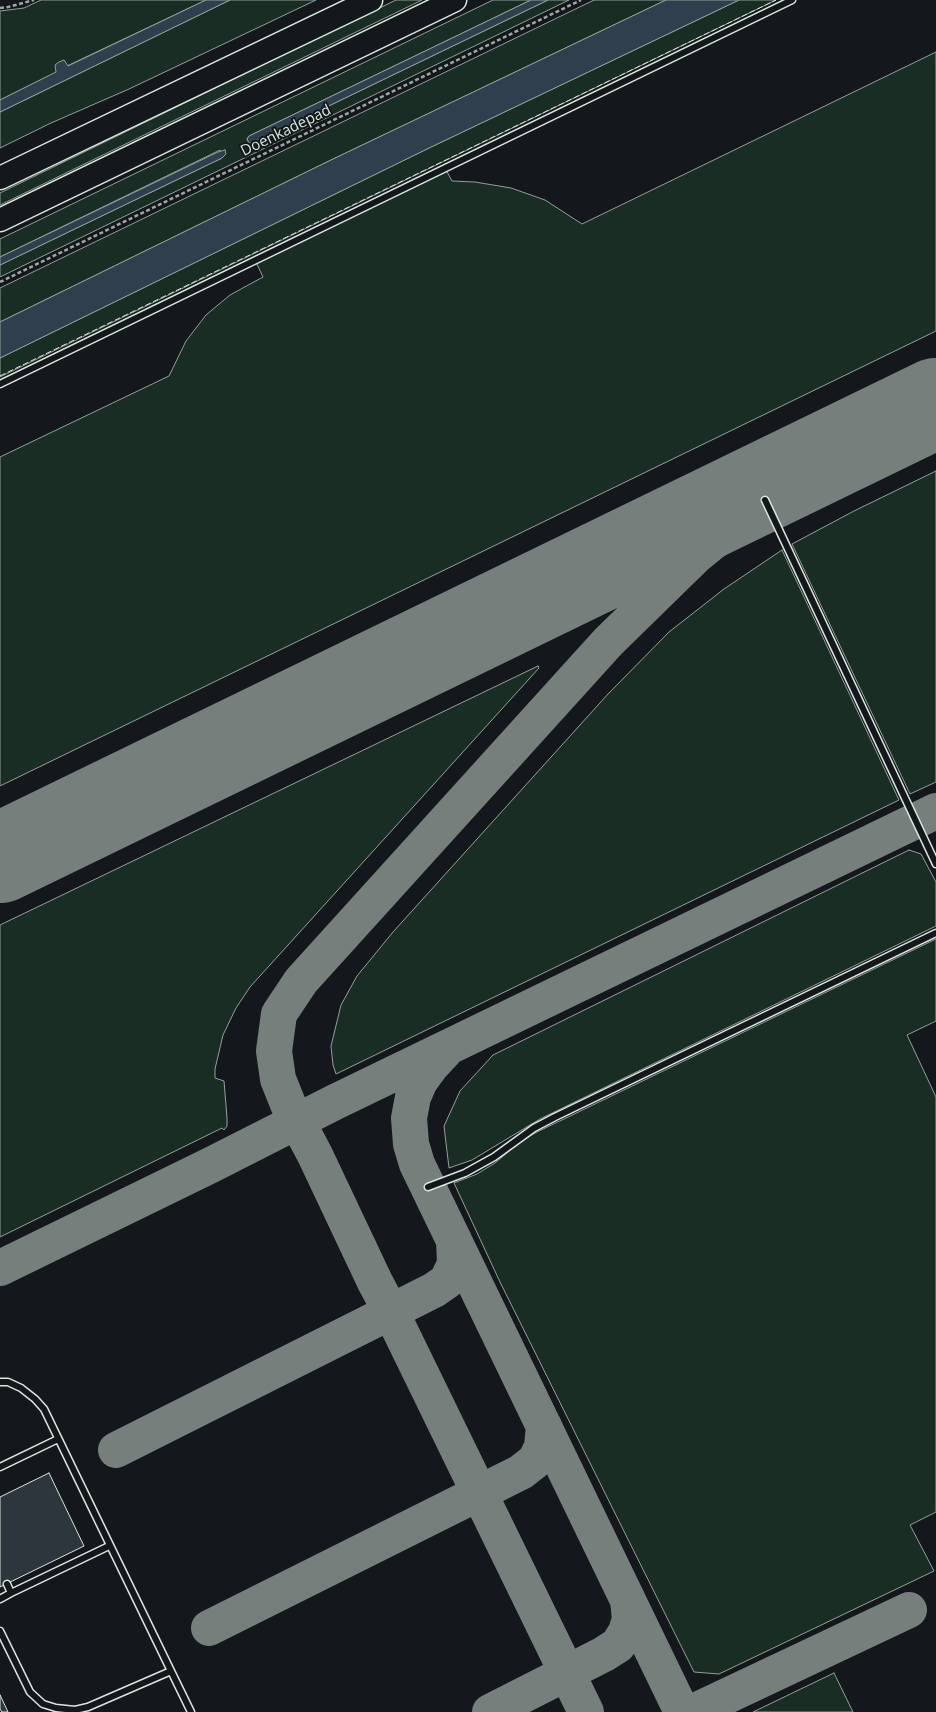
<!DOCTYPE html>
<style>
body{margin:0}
canvas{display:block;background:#14181c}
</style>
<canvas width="936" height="1712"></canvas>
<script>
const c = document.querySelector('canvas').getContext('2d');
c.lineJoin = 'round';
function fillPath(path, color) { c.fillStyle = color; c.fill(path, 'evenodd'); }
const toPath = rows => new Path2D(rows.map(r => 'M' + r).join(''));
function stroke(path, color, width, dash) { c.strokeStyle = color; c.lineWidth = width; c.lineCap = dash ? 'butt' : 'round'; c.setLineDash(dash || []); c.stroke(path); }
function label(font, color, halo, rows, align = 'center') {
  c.font = font + ' "Open Sans",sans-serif'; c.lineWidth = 4; c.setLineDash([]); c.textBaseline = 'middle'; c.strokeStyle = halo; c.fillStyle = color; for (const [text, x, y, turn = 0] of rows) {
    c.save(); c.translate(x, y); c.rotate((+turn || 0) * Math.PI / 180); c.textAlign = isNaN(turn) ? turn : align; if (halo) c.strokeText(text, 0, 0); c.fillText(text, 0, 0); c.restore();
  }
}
const green = toPath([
 [41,0,206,0,67,66,64,60,57,72,0,100,0,11,24,8,41,0],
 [230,0,316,0,129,89,51,123,0,148,0,112,230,0],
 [396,0,422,0,0,205,0,193,396,0],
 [493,0,531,0,249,136,247,139,249,143,252,143,548,0,569,0,0,277,0,265,222,158,220,150,0,257,0,239,493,0],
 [594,0,666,0,331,160,0,322,0,288,594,0],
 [739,0,776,0,0,377,0,358,427,149,739,0],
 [936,52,936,331,0,786,0,457,169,376,186,341,206,315,230,295,263,277,256,262,446,170,452,181,475,182,511,188,545,200,582,224,936,52],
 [936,471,936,782,910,794,792,544,854,511,936,471],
 [782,550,899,800,336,1074,333,1065,331,1046,341,1005,357,976,393,932,608,694,669,632,724,589,782,550],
 [538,666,539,668,250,987,236,1008,223,1035,215,1069,215,1078,224,1081,227,1118,227,1126,224,1130,222,1128,0,1237,0,925,538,666],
 [909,850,921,854,936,882,936,926,540,1119,472,1160,449,1168,444,1126,460,1091,493,1055,909,850],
 [936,939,936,1021,907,1035,936,1097,936,1512,910,1525,934,1571,719,1674,694,1672,500,1282,454,1183,477,1174,495,1163,520,1142,535,1133,936,939],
 [834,1673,853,1712,753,1712,834,1673]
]);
const water = toPath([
 [206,0,230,0,0,112,0,100,56,72,55,65,59,62,64,60,68,66,206,0],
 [531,0,548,0,252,143,249,143,247,139,249,136,531,0],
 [666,0,739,0,427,149,0,358,0,322,331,160,666,0],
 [225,150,226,154,222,158,0,265,0,257,218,152,225,150]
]);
const taxiway = toPath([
 [445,1051,431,1066,420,1081,413,1097,409,1118,411,1144,417,1164,682,1712],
 [0,1268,211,1165,335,1102,936,811],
 [116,1450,434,1290,447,1281,455,1264,454,1240],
 [209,1628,521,1472,535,1461,542,1447,544,1426],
 [490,1712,604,1654,618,1645,626,1632,630,1619,628,1600],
 [586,1712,391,1312,375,1282,315,1155,288,1104,278,1079,274,1051,279,1014,301,981,608,642,697,555,794,476,841,449],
 [693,1712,909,1610]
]);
const runway = toPath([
 [0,858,936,403]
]);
const building = toPath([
 [49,1473,84,1546,0,1587,0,1497,49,1473],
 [0,1695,8,1712,2,1712,0,1709,0,1695]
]);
const path = toPath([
 [0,8,8,7,34,0],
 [0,282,581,0]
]);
const service = toPath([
 [0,384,792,0],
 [765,500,936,864],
 [428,1187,465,1173,494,1157,534,1128,555,1117,936,933],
 [0,1382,8,1382,21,1388,35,1399,44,1409,171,1671],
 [0,1467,58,1439],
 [11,1593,109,1546],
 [0,1599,11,1593,7,1584],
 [0,1631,30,1692,43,1704,56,1708,75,1710,88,1707,171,1671,191,1712]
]);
const motorway = toPath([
 [0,178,371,0],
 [0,220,455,0]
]);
const fence = toPath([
 [0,376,776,0]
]);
const streetNames = [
 ["Doenkadepad",286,131,-26]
];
fillPath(green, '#1a2d24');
stroke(green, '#939e99', 1);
fillPath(water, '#2f3f4d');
stroke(water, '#939e99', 1);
stroke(taxiway, '#767f7c', 36);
stroke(runway, '#767f7c', 90);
fillPath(building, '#2c363c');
stroke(building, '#d8e6dc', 1);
stroke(service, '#d8e6dc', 9);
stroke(motorway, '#d8e6dc', 25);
stroke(path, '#9da8a2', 2.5, [4, 2.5]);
stroke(service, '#14181c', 6);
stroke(motorway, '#14181c', 22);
stroke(fence, '#d8e6dc', 1, [6, 2.5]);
label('15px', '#d8e6dc', '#14181c', streetNames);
</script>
